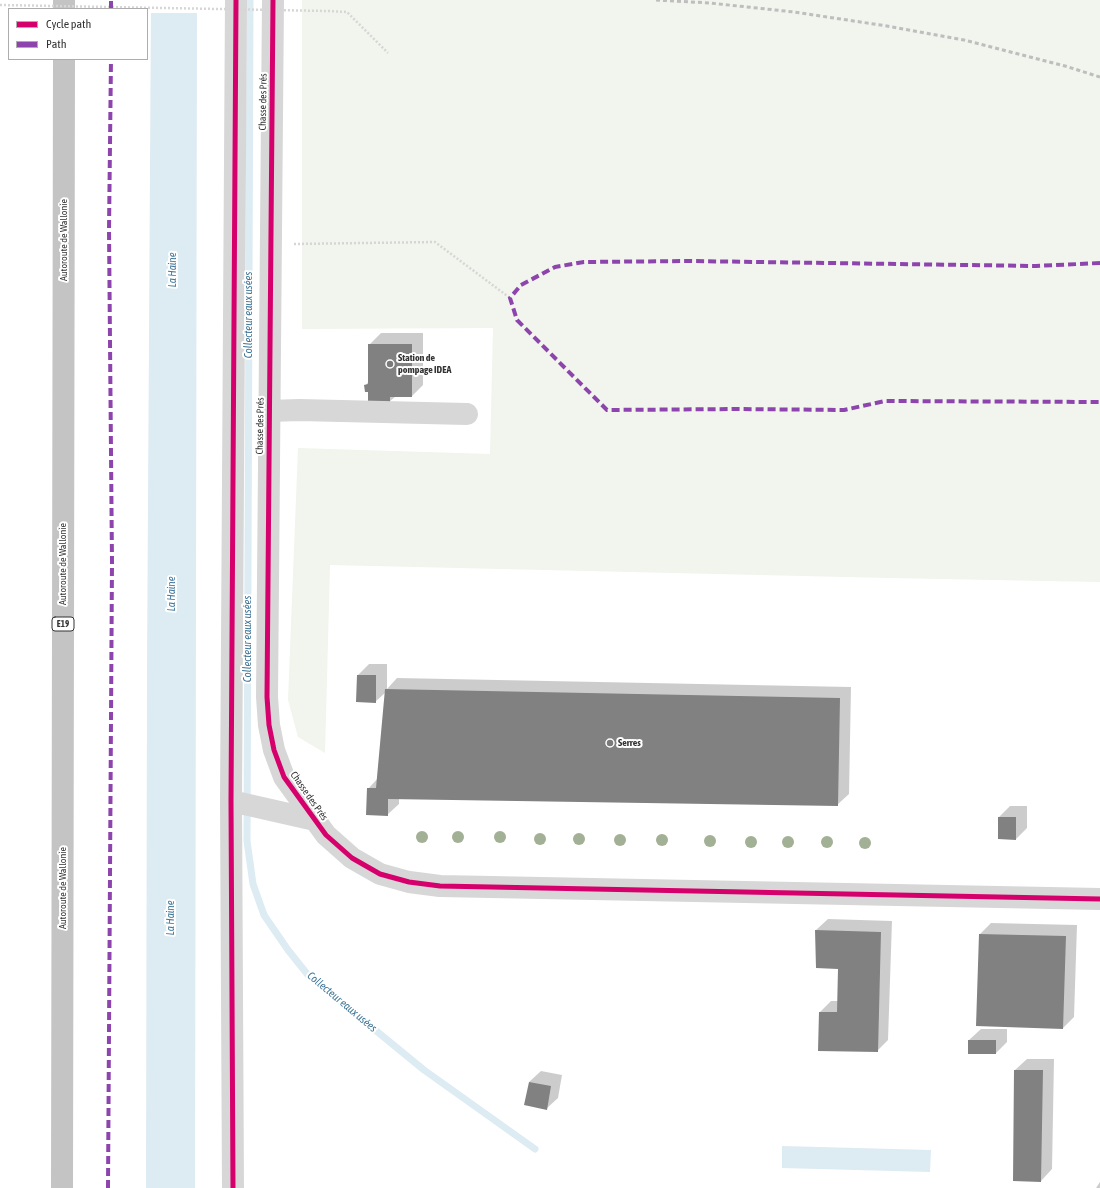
<!DOCTYPE html>
<meta charset="utf-8">
<style>
body{margin:0}
#map{position:relative;width:1100px;height:1188px;overflow:hidden;background:#fff;font-family:"Asap Condensed",sans-serif}
canvas{display:block}
.legend{position:absolute;left:8px;top:8px;width:140px;height:52px;box-sizing:border-box;background:#fff;border:1px solid #adadad;margin:0;padding:5px 7px;list-style:none;font-size:12px;color:#333}
.legend li{display:flex;align-items:center;gap:8px;height:20px}
.legend b{width:20px;border:1px solid #adadad}
</style>
<div id="map">
<canvas width="1100" height="1188"></canvas>
<ul class="legend">
<li><b style="height:5px;background:#d6006c"></b>Cycle path</li>
<li><b style="height:5px;background:#8e44ad"></b>Path</li>
</ul>
</div>
<script>
const c = document.querySelector('canvas').getContext('2d');
c.lineJoin = 'round';
function fillPath(path, color) { c.fillStyle = color; c.fill(path, 'evenodd'); }
const toPath = rows => new Path2D(rows.map(r => 'M' + r).join(''));
function stroke(path, color, width, dash) { c.strokeStyle = color; c.lineWidth = width; c.lineCap = dash ? 'butt' : 'round'; c.setLineDash(dash || []); c.stroke(path); }
function label(font, color, halo, rows, align = 'center') {
  c.font = font + ' "Asap Condensed",sans-serif'; c.lineWidth = 4; c.setLineDash([]); c.textBaseline = 'middle'; c.strokeStyle = halo; c.fillStyle = color; for (const [text, x, y, turn = 0] of rows) {
    c.save(); c.translate(x, y); c.rotate((+turn || 0) * Math.PI / 180); c.textAlign = isNaN(turn) ? turn : align; if (halo) c.strokeText(text, 0, 0); c.fillText(text, 0, 0); c.restore();
  }
}
const green = toPath([
 [302,0,1100,0,1100,582,889,578,330,565,325,753,298,737,288,700,298,448,490,454,493,328,302,329]
]);
const water = toPath([
 [151,0,197,0,195,1188,146,1188,147,672],
 [782,1146,931,1150,930,1172,782,1168]
]);
const pier = toPath([
 [149,0,199,0,199,13,149,13]
]);
const shadow = toPath([
 [381,333,423,333,423,385,412,396,396,396,389,402,369,391,366,385,369,381,369,345],
 [369,664,387,664,387,689,397,678,851,687,849,794,837,805,399,798,399,804,387,815,368,789,378,778,386,692,375,702,358,675],
 [1010,806,1027,806,1027,828,1016,839,999,817],
 [828,919,892,921,888,1040,877,1051,819,1050,820,1012,831,1001,838,1001,839,968,816,930],
 [991,923,1077,925,1074,1017,1063,1028,980,934],
 [981,1029,1007,1029,1007,1042,996,1053,969,1040],
 [1027,1059,1054,1059,1052,1169,1041,1181,1015,1070],
 [541,1071,562,1075,558,1098,546,1109,529,1082],
 [1100,1182,1100,1188,1096,1188]
]);
const stream = toPath([
 [250,0,247,841,253,884,264,915,288,950,308,975,424,1070,535,1149]
]);
const building = toPath([
 [368,344,412,344,412,397,390,397,390,403,368,403,368,392,365,392,364,385,368,384],
 [357,675,376,675,376,703,356,702],
 [385,689,840,698,838,806,388,799,388,816,366,815,367,788,376,788],
 [998,817,1016,817,1016,840,998,839],
 [815,930,881,932,878,1052,818,1051,819,1012,837,1012,838,969,816,968],
 [979,934,1066,936,1063,1029,976,1026],
 [968,1040,996,1040,996,1054,968,1054],
 [1014,1070,1043,1070,1041,1182,1013,1181],
 [529,1082,551,1086,547,1110,524,1105]
]);
const path = toPath([
 [328,11,347,12,388,53],
 [294,244,435,242,510,298]
]);
const minor = toPath([
 [273,0,267,697,269,725,274,750,284,777,326,835,352,858,380,874,409,882,440,886,1100,899],
 [270,411,299,410,467,414],
 [231,801,315,820],
 [233,1188,231,801,236,0]
]);
const highway = toPath([
 [64,9,64,0],
 [62,1188,64,59]
]);
const rail = toPath([
 [656,0,710,3,794,12,887,26,964,40,1065,66,1100,77]
]);
const pathBridge = toPath([
 [0,5,328,11]
]);
const quiet = toPath([
 [111,9,111,0],
 [1100,263,1036,266,690,261,584,262,555,267,521,285,510,298,517,320,607,410,737,409,844,410,885,401,1100,402],
 [108,1188,112,563,109,230,111,59]
]);
const cycleway = toPath([
 [273,0,267,697,269,725,274,750,284,777,326,835,352,858,380,874,409,882,440,886,1100,899],
 [233,1188,231,801,236,0]
]);
const trees = [
 [422,837],
 [458,837],
 [500,837],
 [540,839],
 [579,839],
 [620,840],
 [662,840],
 [710,841],
 [751,842],
 [788,842],
 [827,842],
 [865,843]
];
const markers = [
 [390,364,4,"#7a7a7a"],
 [610,743,4,"#7a7a7a"]
];
const shields = [
 [63,624,22]
];
const shieldNames = [
 ["E19",63,624]
];
const streetNames = [
 ["Chasse des Prés",263,102,-89],
 ["Autoroute de Wallonie",64,240,-90],
 ["Chasse des Prés",260,426,-89],
 ["Autoroute de Wallonie",63,564,-90],
 ["Chasse des Prés",309,796,55],
 ["Autoroute de Wallonie",63,888,-90]
];
const poiNames = [
 ["Station de",398,358],
 ["pompage IDEA",398,370],
 ["Serres",618,743]
];
const waterNames = [
 ["La Haine",173,270,-90],
 ["Collecteur eaux usées",249,315,-90],
 ["La Haine",172,594,-90],
 ["Collecteur eaux usées",248,639,-90],
 ["La Haine",171,918,-90],
 ["Collecteur eaux usées",342,1002,40]
];
fillPath(green, '#f1f5ed');
fillPath(water, '#ddebf3');
fillPath(pier, '#fff');
fillPath(shadow, '#0003');
stroke(stream, '#ddebf3', 7);
fillPath(building, '#818181');
stroke(path, '#d6d6d6', 2.5, [2, 2]);
stroke(minor, '#d7d7d7', 22);
stroke(highway, '#c4c4c4', 22);
stroke(rail, '#bebebe', 3, [4, 3]);
stroke(pathBridge, '#d6d6d6', 2.5, [2, 2]);
stroke(quiet, '#8e44ad', 4, [8, 4]);
stroke(cycleway, '#d6006c', 5);
c.fillStyle = '#a2b095';
for (const [x, y] of trees) { c.beginPath(); c.arc(x, y, 6, 0, 2 * Math.PI); c.fill(); }
for (const [x, y, r, color] of markers) { const dot = new Path2D(); dot.arc(x, y, r, 0, 2 * Math.PI); c.fillStyle = color; c.fill(dot); stroke(dot, '#fff', 1.5); }
for (const [x, y, w] of shields) { const box = new Path2D(); box.roundRect(x - w / 2, y - 7, w, 14, 3); c.fillStyle = '#fff'; c.fill(box); stroke(box, '#333', 1); }
label('bold 9px', '#333', null, shieldNames);
label('10px', '#333', '#fff', streetNames);
label('bold 10px', '#333', '#fff', poiNames, 'left');
label('italic 11px', '#3f7597', '#fff', waterNames);
</script>
